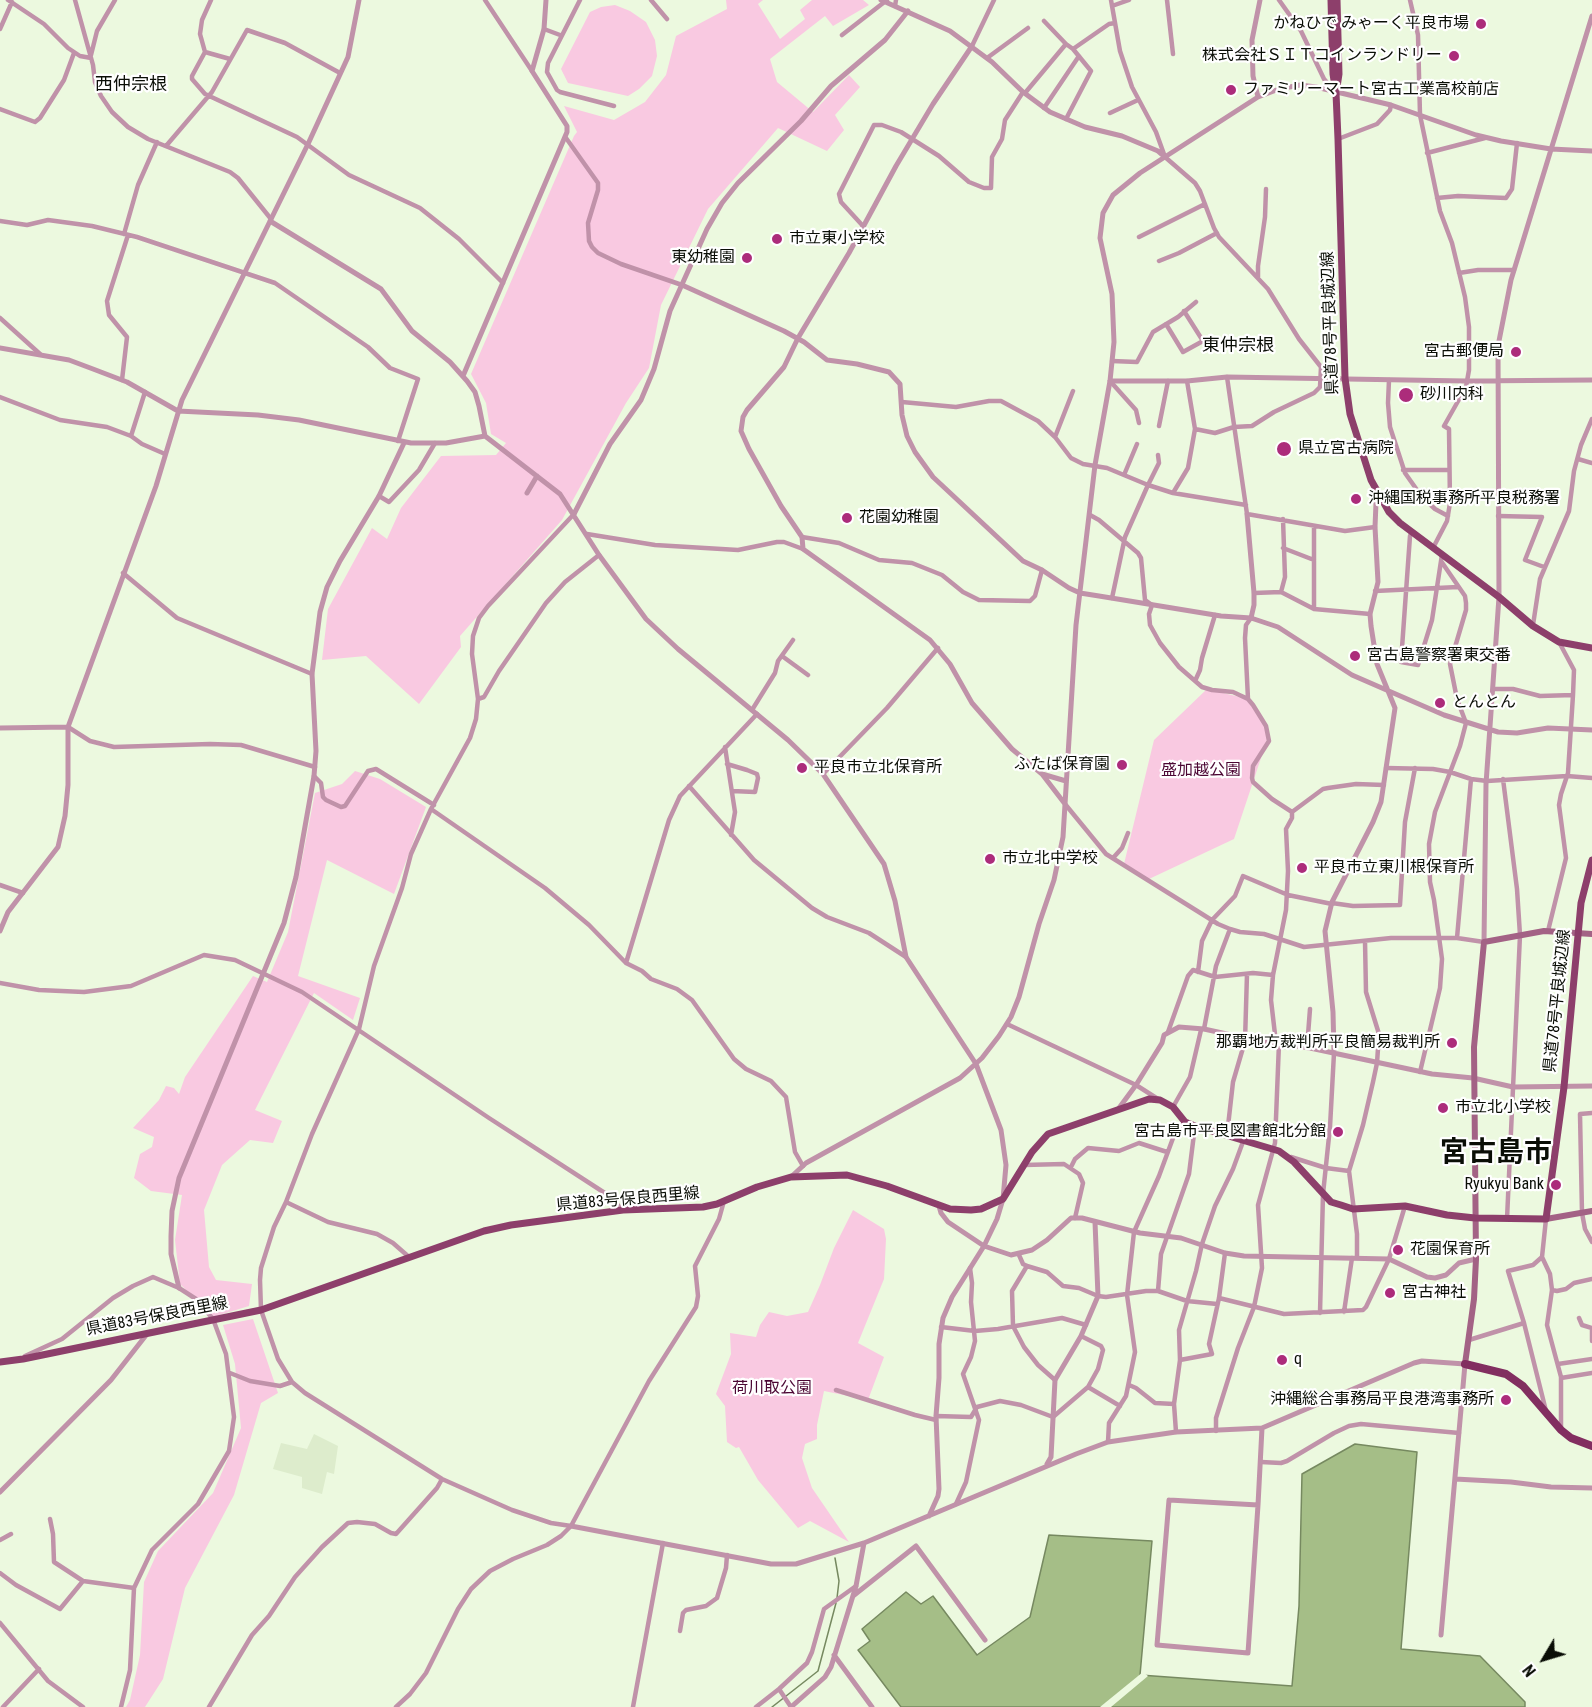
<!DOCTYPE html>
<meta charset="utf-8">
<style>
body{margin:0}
#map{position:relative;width:1592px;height:1707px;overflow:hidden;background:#ecf9df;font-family:"Roboto Condensed",sans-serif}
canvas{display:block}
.north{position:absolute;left:1514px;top:1629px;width:60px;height:60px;-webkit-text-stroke:4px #fff;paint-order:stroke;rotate:232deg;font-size:16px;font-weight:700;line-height:24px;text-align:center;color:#0a0e06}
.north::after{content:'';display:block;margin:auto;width:21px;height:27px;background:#0a0e06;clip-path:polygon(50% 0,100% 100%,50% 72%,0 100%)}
</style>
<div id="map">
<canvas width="1592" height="1707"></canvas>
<div class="north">N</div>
</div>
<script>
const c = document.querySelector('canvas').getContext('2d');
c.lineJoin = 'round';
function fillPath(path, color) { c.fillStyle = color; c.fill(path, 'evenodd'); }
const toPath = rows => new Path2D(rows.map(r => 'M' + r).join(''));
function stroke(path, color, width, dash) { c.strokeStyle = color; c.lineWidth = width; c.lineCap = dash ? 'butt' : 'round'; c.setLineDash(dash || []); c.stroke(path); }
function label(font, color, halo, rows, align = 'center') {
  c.font = font + ' "Roboto Condensed","Noto Sans JP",sans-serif'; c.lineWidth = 4.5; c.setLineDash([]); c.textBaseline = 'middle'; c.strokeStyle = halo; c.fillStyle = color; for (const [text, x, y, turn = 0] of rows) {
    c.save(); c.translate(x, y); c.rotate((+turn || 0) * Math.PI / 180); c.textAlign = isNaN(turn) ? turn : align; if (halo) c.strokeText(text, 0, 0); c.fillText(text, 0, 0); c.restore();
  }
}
const built = toPath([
 [314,1434,338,1446,334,1474,327,1472,322,1494,302,1488,302,1477,273,1469,281,1443,307,1449]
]);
const green = toPath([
 [726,0,763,0,758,4,780,39,805,19,800,10,812,0,863,0,869,5,833,26,825,16,770,59,777,82,813,112,849,75,860,87,835,115,844,130,827,151,778,128,708,209,661,305,649,368,626,403,562,520,460,636,461,647,419,704,366,656,322,660,328,609,372,528,387,539,401,508,441,456,496,455,506,443,491,434,486,403,471,374,574,136,577,132,564,106,614,120,645,102,666,75,676,36,727,9],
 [615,5,630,11,646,22,655,40,657,56,652,76,639,89,628,96,568,83,561,69,590,12,601,7],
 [1207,689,1248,699,1269,734,1234,839,1149,879,1124,864,1154,740],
 [355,771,380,779,426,807,394,894,327,860,298,976,360,998,353,1020,314,993,255,1110,282,1121,273,1143,250,1140,222,1165,204,1210,209,1267,216,1280,252,1284,249,1306,213,1317,180,1284,175,1240,182,1195,151,1191,134,1178,140,1154,152,1147,154,1137,133,1128,159,1100,166,1086,174,1088,179,1094,185,1077,253,976,267,982,288,932,315,793,342,784],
 [853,1210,884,1229,886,1239,884,1279,858,1343,884,1357,868,1400,824,1391,817,1425,817,1439,805,1444,802,1458,812,1488,849,1542,810,1521,798,1528,758,1480,739,1447,736,1448,727,1442,725,1406,716,1394,731,1354,730,1333,756,1337,760,1325,769,1312,787,1316,808,1312,820,1285,834,1248],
 [253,1319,278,1393,261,1403,234,1495,185,1588,163,1679,145,1707,126,1707,130,1700,140,1655,144,1582,158,1551,213,1493,241,1428,235,1364,223,1325]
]);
const water = toPath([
 [1355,1444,1417,1452,1401,1649,1480,1656,1525,1702,1525,1707,901,1707,858,1650,870,1641,862,1629,906,1592,921,1604,933,1596,977,1655,1030,1617,1049,1535,1152,1541,1140,1675,1292,1686,1299,1606,1302,1474,1355,1444]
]);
const pier = toPath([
 [1143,1672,1148,1676,1111,1707,1100,1707]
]);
const stream = toPath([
 [835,1558,839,1581,837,1598],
 [772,1707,818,1671,836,1603]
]);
const minor = toPath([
 [8,0,44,24,68,48,80,56,91,58],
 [75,0,93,65,95,82,101,96,112,112,128,127,148,139,230,172,238,178,271,219],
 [211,0,202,20,200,34,205,52,192,76,192,79,205,94,297,137,349,175,420,208,459,239,503,283],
 [485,0,532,71],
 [580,0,548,63,547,72,557,90,560,92,614,106],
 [651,0,667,19],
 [1111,0,1120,51,1132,87,1156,132,1165,157,1195,183,1200,191,1214,228,1219,237,1268,289,1299,339,1321,367,1320,387,1314,393,1274,412,1252,426,1234,427,1215,433,1195,429],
 [1167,0,1173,54],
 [1279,0,1301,31,1324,79,1334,91],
 [1410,0,1418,35,1420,115,1440,211,1452,243,1465,297,1469,327,1469,370,1466,387,1444,426,1449,429,1450,503,1447,521,1433,548],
 [895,6,896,0],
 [1112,6,1129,0],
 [1044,21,1066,44,1073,49,1091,71,1066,119],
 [0,29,12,2],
 [544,29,560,35],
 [842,35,887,0],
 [972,46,994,0],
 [1073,49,1109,24,1115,23],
 [205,52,230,59],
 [91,55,97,31,115,0],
 [987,58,1028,28],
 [1025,93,1066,44],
 [1044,108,1079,56],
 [0,109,35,122,40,118,64,80,74,53],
 [1110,113,1138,100],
 [566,138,598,183,598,190,588,223,589,241,592,247,598,253,621,264,682,285],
 [1338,139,1377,124,1390,110,1391,105],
 [166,146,212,92,247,30,285,43,340,73],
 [1427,153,1485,138],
 [1437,198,1458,196,1506,198,1512,189,1517,143],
 [0,221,27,225,48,220,92,226,137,237,275,283,368,347,390,368,418,379,398,441],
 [863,226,841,202,839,194,874,125,882,125,901,132,939,156,969,182,984,188,991,188,992,157,1002,139,1005,120,1023,92],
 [124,234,138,185,157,142],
 [1139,237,1205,204],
 [1159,261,1179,253,1217,233],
 [1459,273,1478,270,1514,270],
 [1258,278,1258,266,1265,217,1266,189],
 [0,318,40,354],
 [1166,324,1183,352,1203,341,1184,311],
 [1112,361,1137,362,1153,332,1178,317,1196,302],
 [1227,377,1247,514,1345,531,1375,527],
 [122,380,127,337,109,315,107,301,128,235],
 [1389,380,1388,403,1390,427,1405,473,1422,497,1435,509,1448,516],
 [1110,381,1136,410,1139,423],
 [0,397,60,420,107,427,131,436,142,444,165,454],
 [902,402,956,407,989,401,1001,401,1038,421,1055,437,1071,458,1083,464,1107,468,1148,485,1125,537,1112,598],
 [1159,426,1168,381],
 [131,436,145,392],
 [1055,437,1073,391],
 [1158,455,1159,463,1148,485,1173,493,1246,505],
 [1578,459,1592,463],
 [1403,470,1449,470],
 [1124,475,1137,444],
 [1173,493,1188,468,1195,429,1187,381],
 [379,496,389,502,419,470,435,443],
 [1090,515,1099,520,1138,553,1141,558,1145,600,1152,605,1149,614,1150,625,1160,643,1179,667,1202,687,1212,690,1233,692,1248,699,1253,705,1266,726,1269,741,1253,766,1252,778,1253,782,1272,799,1292,812],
 [1498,516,1542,517,1525,560,1544,567],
 [1412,531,1410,536,1401,662,1418,665,1432,620,1441,561],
 [587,534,655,545,738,550,777,542,784,542,803,549],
 [802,537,839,543,879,560,912,563,942,575,963,592,979,600,1030,601,1035,596,1042,570],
 [1283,548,1314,560],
 [123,573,177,618,312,674],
 [1375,591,1458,587],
 [1281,592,1285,577,1283,519],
 [1254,593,1281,592,1314,609,1370,614],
 [1314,609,1314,526],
 [1533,625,1540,579,1569,511,1574,471,1581,445,1592,419],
 [782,656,808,675],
 [1195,681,1200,670,1202,658,1215,615],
 [1493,689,1513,689,1540,696,1573,695],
 [478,699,472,654,473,636,479,618,488,606,574,514],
 [1248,699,1245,638,1246,625,1251,618],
 [752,710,775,673,778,661,793,640],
 [68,727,90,741,114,747,210,744,241,745,315,767],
 [725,747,735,812,731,835],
 [727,764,747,770,757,774,758,778,755,792,732,791],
 [1386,768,1433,769,1450,772,1471,779,1487,781,1567,776,1592,778],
 [823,774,887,708,938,648],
 [314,776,321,783,323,797,326,800,341,807,345,806,368,771,376,769,434,805],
 [1503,779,1517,889,1520,935,1507,1219],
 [689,786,754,860,812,908,827,917,869,933,906,957],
 [1065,804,1106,854,1218,924,1230,929,1240,932,1264,934,1304,947,1391,938,1457,938,1484,942],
 [431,809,545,888,589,925,626,963,642,971,651,979,677,989,692,1000,734,1059,746,1069,771,1081,786,1097,795,1152,803,1166],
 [1113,858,1122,848,1128,833],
 [0,885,23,893],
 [1332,903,1353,906,1400,905,1405,822,1415,768],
 [1548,931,1566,858,1559,805,1561,794,1568,773,1573,695,1574,670,1559,642],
 [1457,938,1471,779],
 [626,963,669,820,680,796,757,714],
 [1198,972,1202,941,1212,920,1235,896,1243,876,1288,895,1332,904],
 [0,983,39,990,84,992,131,986,204,955,235,960,302,992,489,1118,611,1197,622,1210],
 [1007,1024,1136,1085,1158,1099],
 [1204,1029,1216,966,1230,929],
 [1168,1032,1188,976,1193,970,1215,977,1253,973,1273,975],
 [1276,1043,1271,1000,1273,975,1286,910,1288,871,1286,829,1292,818,1292,812,1323,789,1328,788,1356,784,1384,785],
 [1307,1048,1310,1009],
 [1420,1072,1440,988,1442,959,1434,900,1430,882,1429,844,1435,812,1460,746,1466,723,1457,699,1450,664,1466,610,1466,603,1465,596,1441,561,1442,554],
 [1173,1107,1190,1077,1201,1030],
 [1592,1113,1580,1114,1582,1213,1585,1229,1592,1242],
 [1227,1135,1233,1082,1245,1041,1247,974],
 [1291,1157,1326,1168,1349,1171],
 [1024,1165,1064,1164,1079,1174,1083,1183,1075,1218],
 [1071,1167,1075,1159,1088,1148,1119,1151,1139,1143,1167,1152],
 [286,1202,328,1222,377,1234,393,1243,409,1257],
 [1546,1219,1542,1257,1550,1274,1552,1290,1547,1325,1561,1377,1561,1430],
 [1019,1255,1023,1264,1027,1266,1047,1272,1063,1286,1079,1288,1098,1296,1106,1297,1146,1291,1158,1291,1187,1301,1217,1304],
 [1357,1257,1357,1234,1349,1171,1363,1125,1373,1082,1377,1063,1379,1034,1366,992,1365,941],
 [1542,1257,1533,1265,1508,1271,1524,1323,1546,1411],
 [1027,1266,1012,1291,1013,1326,1024,1347,1038,1365,1055,1380],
 [1552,1290,1557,1291,1566,1289,1574,1283,1592,1279],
 [1158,1291,1161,1254,1189,1174,1195,1126],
 [1219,1298,1284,1314,1363,1310,1366,1307,1389,1259,1405,1206],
 [1344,1312,1352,1258],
 [1320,1313,1323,1194,1330,1127,1334,1053],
 [1579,1318,1582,1325,1592,1328],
 [941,1327,975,1331,998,1329,1062,1318,1086,1325],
 [1592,1328,1592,1341],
 [1469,1340,1524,1323],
 [25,1356,62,1339,113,1298,133,1286,153,1277,179,1288,196,1299,213,1319,226,1354,234,1417,229,1451,198,1504,152,1550,134,1588,130,1670,121,1707],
 [1180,1360,1212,1354,1209,1344,1219,1298,1225,1253],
 [1558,1364,1592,1359],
 [230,1373,250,1381,280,1386,292,1382,305,1393,442,1479,512,1510,551,1523,571,1526],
 [1561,1378,1592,1373],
 [292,1382,278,1359,261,1310,260,1280,261,1268,274,1227,286,1202,312,1134,359,1029,374,966,402,888,411,854,431,809,470,738,476,719,478,699,484,697,499,671,546,603,565,582,599,555],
 [1129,1385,1136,1388,1155,1403,1174,1404],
 [1088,1387,1120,1406],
 [836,1390,915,1415,936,1420],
 [936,1416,971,1417,977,1407,1000,1401,1021,1405,1053,1417,1088,1387,1098,1369,1103,1350,1101,1346,1081,1336],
 [1216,1431,1216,1418,1238,1348,1254,1307,1262,1268,1258,1205,1275,1143,1279,1043],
 [1176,1432,1174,1404,1180,1360,1179,1330,1196,1271,1202,1244,1215,1206,1233,1169,1244,1139],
 [1108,1442,1109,1423,1126,1396,1135,1352,1127,1295,1134,1232,1159,1176,1176,1130,1185,1122],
 [1261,1462,1281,1463,1287,1461,1334,1433,1349,1426,1361,1424,1459,1433],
 [956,1504,966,1482,979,1420,963,1374,971,1357,975,1341,971,1302,972,1283,970,1268],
 [50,1519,53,1534,54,1562,83,1581,134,1588],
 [0,1540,11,1534],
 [0,1573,16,1585,60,1609,83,1581],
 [0,1623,48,1681,83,1707],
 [680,1631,683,1613,686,1610,706,1606,717,1598,726,1568,727,1555],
 [779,1689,791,1707],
 [3,1707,39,1669],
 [209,1707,252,1635,269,1616,295,1577,322,1547,348,1523,357,1522,375,1524,391,1533,396,1534,437,1488,442,1479],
 [396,1707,410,1694,426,1673,458,1609,471,1589,490,1571,513,1559,547,1545,561,1536,571,1526,649,1381,696,1307,698,1296,695,1266,719,1219,724,1201],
 [633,1707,663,1543],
 [756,1707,779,1689,807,1663,812,1652,824,1609,856,1586]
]);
const tertiary = toPath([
 [881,0,950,31,992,62,1023,92,1050,112,1085,127,1122,136,1158,151,1165,157],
 [972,46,933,104,896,166,849,253,798,338,784,367,747,410,743,417,741,431,749,449,781,506,802,537,803,549,930,640,950,664,972,703,1012,749,1042,774,1065,804],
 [1258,97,1253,76,1252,40,1260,0],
 [270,221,381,289,412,331,450,362,467,381,475,392,479,406,485,436,560,494,599,555,646,619,678,649,788,740,823,774,884,864,895,901,906,957,976,1064,1001,1130,1006,1165,1003,1199,997,1219,984,1246,952,1297,943,1318,939,1344,939,1378,936,1416,939,1489,938,1496,929,1516],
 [682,285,784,331,804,342,827,360,857,364,889,372,900,384,902,415,907,436,915,452,933,477,1023,561,1042,570,1069,588,1080,593,1099,596,1221,616,1251,618,1278,627,1352,675,1444,715,1498,732,1517,733,1548,728,1592,730],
 [0,348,69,360,93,369,127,382,178,411,258,415,299,420,411,443,446,443,485,436],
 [463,376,567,132,567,126,532,71,544,29,546,0],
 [1110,381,1187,381,1227,377,1466,381,1592,380],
 [527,493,537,476],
 [574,514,610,444,641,400,654,369,670,311,707,229,722,203,738,183,801,121,831,86,885,40,908,11],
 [1247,514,1254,593,1254,605,1251,618],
 [0,728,68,727],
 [1042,774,1066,781],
 [0,931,8,912,58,847,65,816,68,785,68,727,156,486,182,400,308,144,348,57,359,0],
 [1484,942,1486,784,1499,597,1498,346,1511,280,1592,16],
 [1334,1053,1333,1012,1325,931,1332,902,1373,822,1381,802,1395,708,1377,664,1371,626,1370,614,1378,582,1375,527,1376,503,1380,497],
 [1119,1108,1136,1085,1162,1043,1164,1035,1179,1027,1204,1029,1245,1038,1310,1048,1432,1074,1473,1078,1513,1087,1592,1086],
 [791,1177,806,1163,960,1078,982,1058,999,1036,1011,1017,1019,997,1039,924,1054,880,1063,837,1076,625,1095,465,1110,381,1114,342,1112,294,1100,238,1103,213,1113,195,1140,173,1258,97,1279,89,1300,85,1316,87,1391,105,1476,135,1501,141,1551,149,1592,151],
 [939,1206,941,1213,948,1222,984,1246,1011,1255,1032,1250,1047,1240,1071,1218,1082,1218,1140,1233,1181,1238,1225,1253,1244,1256,1389,1259,1427,1277,1435,1278,1446,1275,1459,1263,1476,1259],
 [179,1288,171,1254,171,1236,172,1211,179,1178,284,923,296,877,314,776,316,751,312,674,320,612,327,587,340,561,379,496,404,443],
 [1047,1464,1051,1457,1055,1380,1081,1336,1098,1296,1095,1222],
 [1455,1479,1511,1482,1551,1487,1592,1488],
 [0,1492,111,1380,147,1334],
 [1169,1500,1258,1505,1248,1653,1157,1645,1169,1500],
 [1258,1505,1262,1428],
 [571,1526,771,1564,796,1564,864,1543,1076,1454,1108,1442,1176,1432,1262,1428,1414,1363,1422,1361,1465,1364,1441,1635],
 [853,1596,916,1546,985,1640],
 [834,1655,872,1707],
 [791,1707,825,1677,831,1667,856,1586,864,1543]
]);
const secondary = toPath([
 [1546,1219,1592,1211],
 [1465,1364,1474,1299,1476,1259,1474,1047,1484,942,1544,931,1592,934]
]);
const primary = toPath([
 [1331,0,1333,74,1336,93,1338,139,1345,378,1350,414,1371,480,1389,512,1400,523,1499,597,1533,626,1559,642,1592,648],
 [1337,0,1339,74,1337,87],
 [0,1362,23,1359,261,1310,484,1231,511,1225,623,1210,703,1207,717,1204,757,1187,791,1177,847,1175,887,1186,950,1209,971,1210,981,1209,1003,1199,1032,1152,1048,1134,1149,1099,1160,1100,1173,1107,1185,1122,1195,1126,1279,1151,1294,1162,1331,1202,1341,1205,1353,1209,1405,1206,1447,1215,1475,1218,1546,1219,1564,1087,1581,903,1592,860]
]);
const trunk = toPath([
 [1465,1364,1506,1374,1523,1386,1561,1430,1571,1438,1592,1446]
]);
const markers = [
 [1481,24,6,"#ac2c7b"],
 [1454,56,6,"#ac2c7b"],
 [1231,90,6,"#ac2c7b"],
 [777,239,6,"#ac2c7b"],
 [747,258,6,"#ac2c7b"],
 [1516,352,6,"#ac2c7b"],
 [1406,395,8,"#ac2c7b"],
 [1284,449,8,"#ac2c7b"],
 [1356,499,6,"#ac2c7b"],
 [847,518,6,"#ac2c7b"],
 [1355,656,6,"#ac2c7b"],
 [1440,703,6,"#ac2c7b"],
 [1122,765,6,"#ac2c7b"],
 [802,768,6,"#ac2c7b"],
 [990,859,6,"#ac2c7b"],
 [1302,868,6,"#ac2c7b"],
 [1452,1043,6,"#ac2c7b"],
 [1443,1108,6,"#ac2c7b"],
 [1338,1132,6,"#ac2c7b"],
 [1556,1185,6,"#ac2c7b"],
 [1398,1250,6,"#ac2c7b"],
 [1390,1293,6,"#ac2c7b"],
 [1282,1360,6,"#ac2c7b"],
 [1506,1400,6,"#ac2c7b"]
];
const poiNames = [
 ["かねひで みゃーく平良市場",1469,24,"right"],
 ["株式会社ＳＩＴコインランドリー",1442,56,"right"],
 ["ファミリーマート宮古工業高校前店",1243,90],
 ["市立東小学校",789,239],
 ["東幼稚園",735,258,"right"],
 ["宮古郵便局",1504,352,"right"],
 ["砂川内科",1420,395],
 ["県立宮古病院",1298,449],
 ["沖縄国税事務所平良税務署",1368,499],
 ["花園幼稚園",859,518],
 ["宮古島警察署東交番",1367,656],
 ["とんとん",1452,703],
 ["ふたば保育園",1110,765,"right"],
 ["平良市立北保育所",814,768],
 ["市立北中学校",1002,859],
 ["平良市立東川根保育所",1314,868],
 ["那覇地方裁判所平良簡易裁判所",1440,1043,"right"],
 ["市立北小学校",1455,1108],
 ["宮古島市平良図書館北分館",1326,1132,"right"],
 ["Ryukyu Bank",1544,1185,"right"],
 ["花園保育所",1410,1250],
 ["宮古神社",1402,1293],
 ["q",1294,1360],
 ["沖縄総合事務局平良港湾事務所",1494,1400,"right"]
];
const streetNames = [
 ["県道78号平良城辺線",1331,323,-92],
 ["県道78号平良城辺線",1558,1001,-84],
 ["県道83号保良西里線",628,1200,-5],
 ["県道83号保良西里線",157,1317,-11]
];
const parkNames = [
 ["盛加越公園",1201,771],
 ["荷川取公園",772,1389]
];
const neighbourhoodNames = [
 ["西仲宗根",131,85],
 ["東仲宗根",1238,346]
];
const townNames = [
 ["宮古島市",1496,1154]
];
fillPath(built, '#ddeccc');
fillPath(green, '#f9c9e1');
fillPath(water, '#a5be87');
stroke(water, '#768960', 1.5);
fillPath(pier, '#ecf9df');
stroke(stream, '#768960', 1.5);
stroke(minor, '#c092a9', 4.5);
stroke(tertiary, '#c092a9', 5);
stroke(secondary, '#a36285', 6);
stroke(primary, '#8d3f6b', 7);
stroke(trunk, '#822e60', 8);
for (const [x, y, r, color] of markers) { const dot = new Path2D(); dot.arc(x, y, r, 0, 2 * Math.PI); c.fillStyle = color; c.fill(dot); stroke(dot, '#fff', 2); }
label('16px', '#0a0e06', '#fff', poiNames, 'left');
label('16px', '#0a0e06', '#fff', streetNames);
label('16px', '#4c0734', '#fff', parkNames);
label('18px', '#0a0e06', '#fff', neighbourhoodNames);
label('bold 28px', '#0a0e06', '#fff', townNames);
</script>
